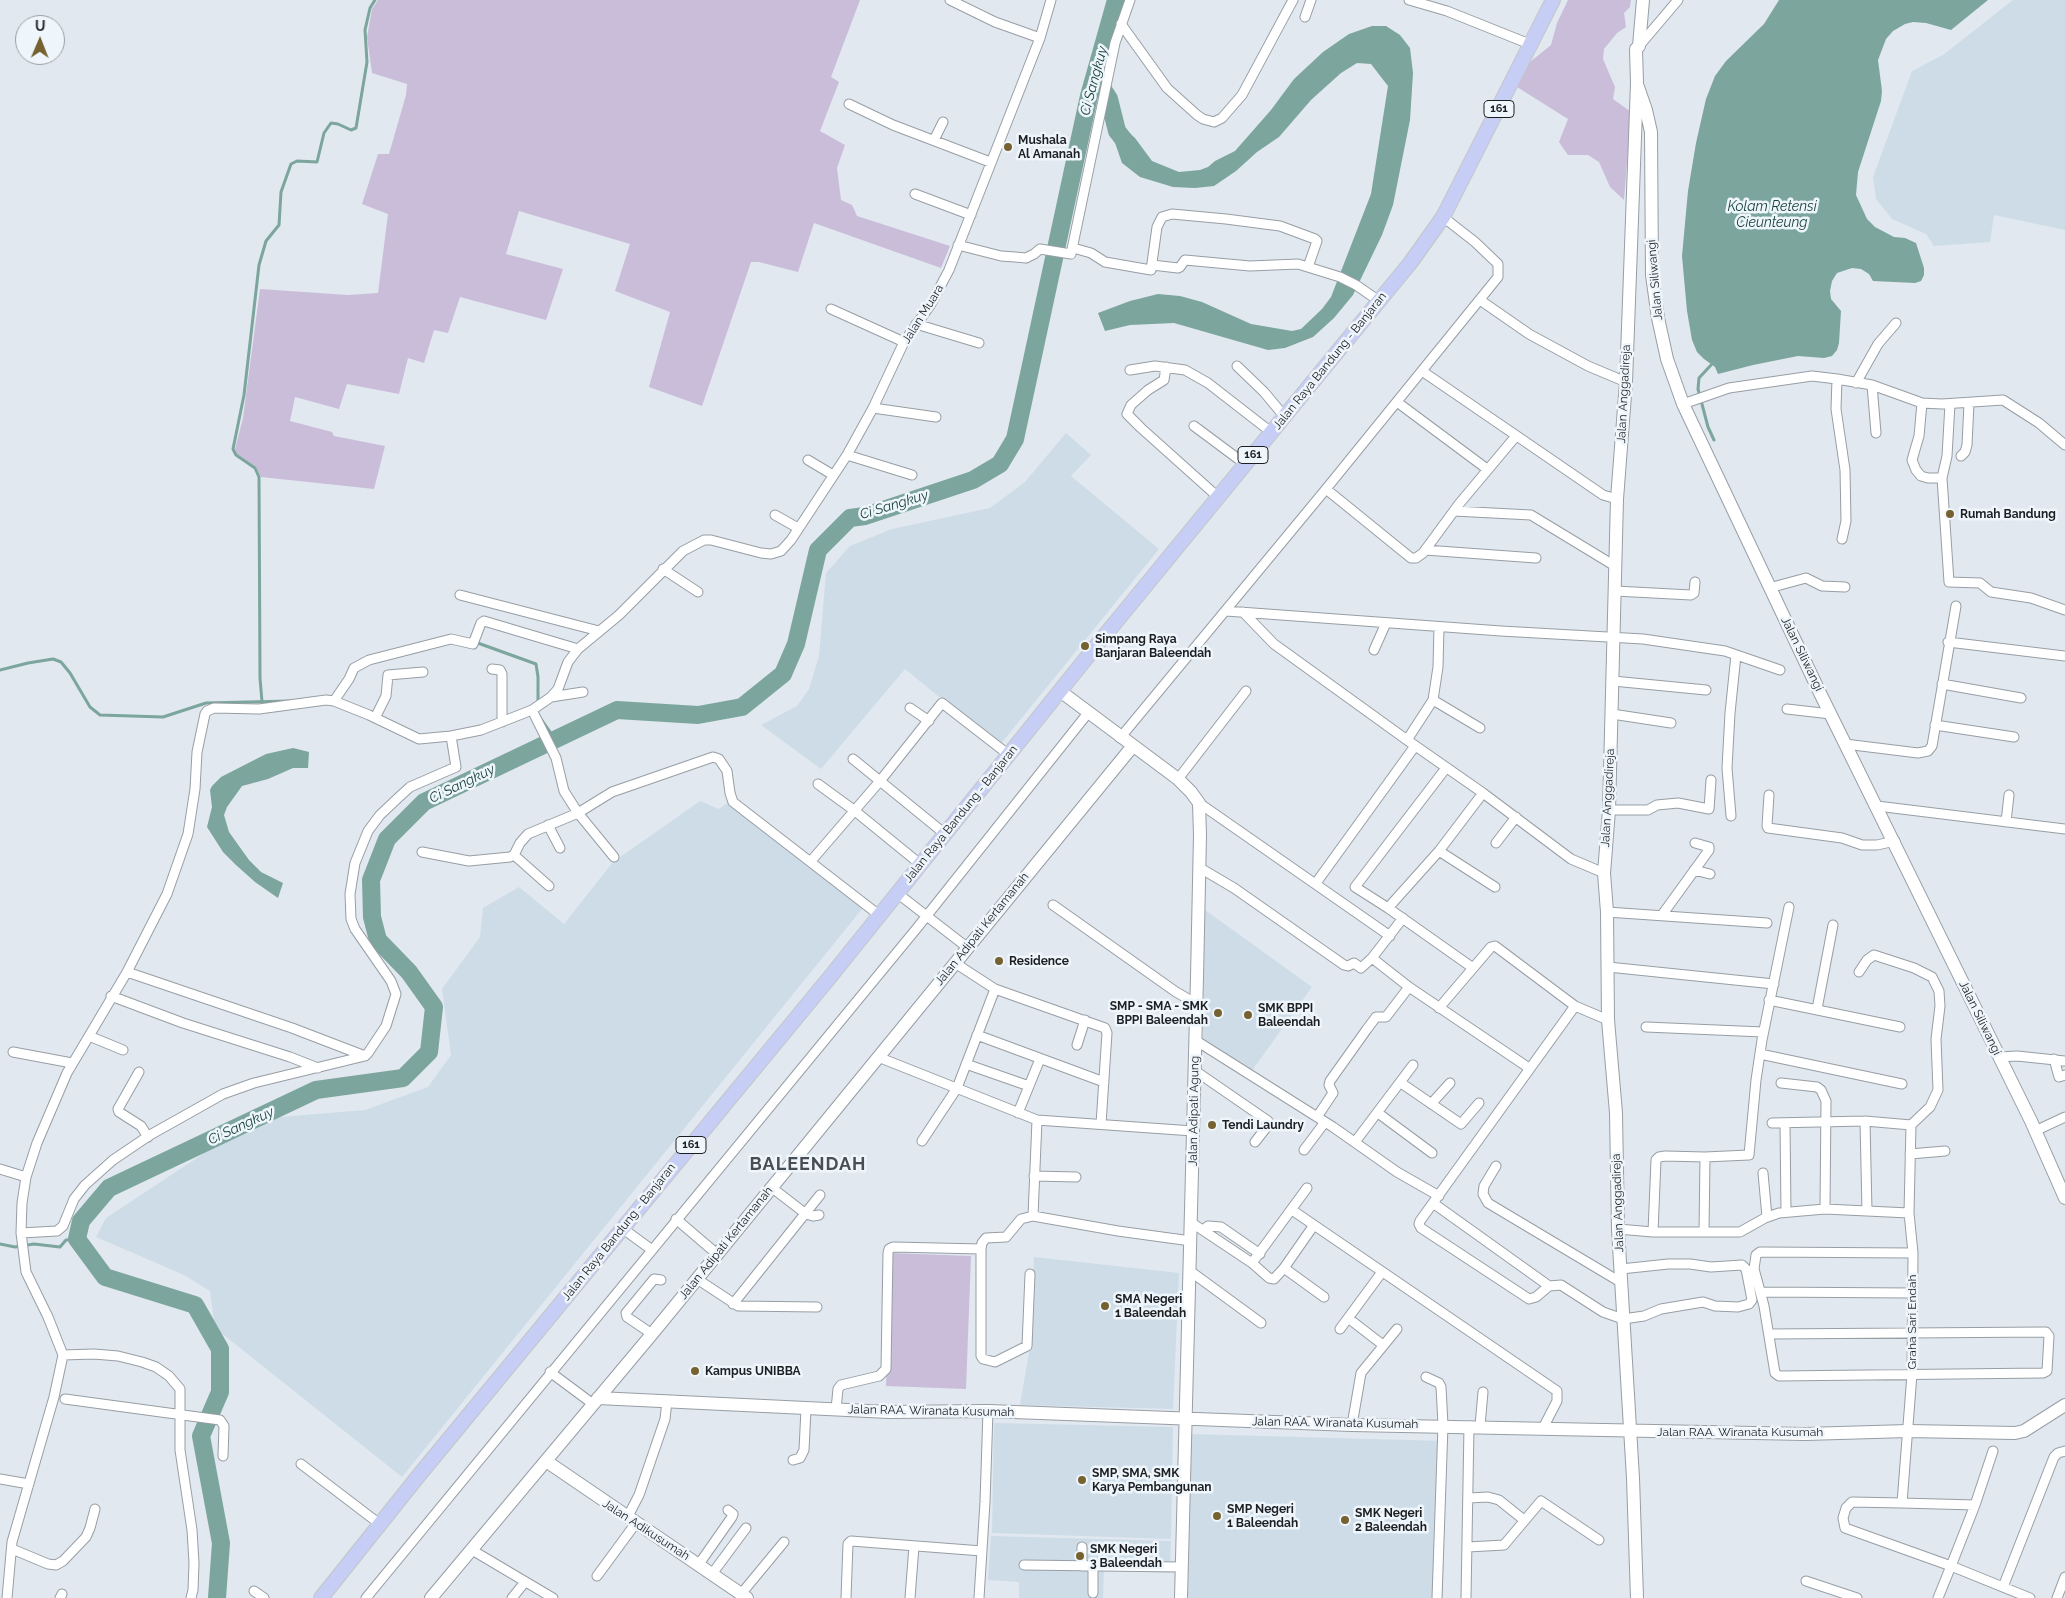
<!DOCTYPE html>
<style>
body{margin:0}
#map{position:relative;width:2065px;height:1598px;overflow:hidden;background:#e1e8ef;font-family:Raleway,sans-serif}
canvas{display:block}
.north{position:absolute;left:15px;top:15px;width:50px;height:50px;box-sizing:border-box;background:#eef6fc;border:1px solid #9aa0a5;border-radius:50%;rotate:1deg;font-size:14px;font-weight:700;line-height:20px;text-align:center;color:#1d1f22}
.north::after{content:'';display:block;margin:auto;width:18px;height:22px;background:#766231;clip-path:polygon(50% 0,100% 100%,50% 72%,0 100%)}
</style>
<div id="map">
<canvas width="2065" height="1598"></canvas>
<div class="north">U</div>
</div>
<script>
const c = document.querySelector('canvas').getContext('2d');
c.lineJoin = 'round';
function fillPath(path, color) { c.fillStyle = color; c.fill(path, 'evenodd'); }
const toPath = rows => new Path2D(rows.map(r => 'M' + r).join(''));
function stroke(path, color, width, dash) { c.strokeStyle = color; c.lineWidth = width; c.lineCap = dash ? 'butt' : 'round'; c.setLineDash(dash || []); c.stroke(path); }
function label(font, color, halo, rows, align = 'center') {
  c.font = font + ' Raleway,sans-serif'; c.lineWidth = 5; c.setLineDash([]); c.textBaseline = 'middle'; c.strokeStyle = halo; c.fillStyle = color; for (const [text, x, y, turn = 0] of rows) {
    c.save(); c.translate(x, y); c.rotate((+turn || 0) * Math.PI / 180); c.textAlign = isNaN(turn) ? turn : align; if (halo) c.strokeText(text, 0, 0); c.fillText(text, 0, 0); c.restore();
  }
}
const built = toPath([
 [2013,0,2065,0,2065,230,1994,215,1990,242,1934,246,1926,234,1892,219,1876,199,1873,177,1912,71,1943,55],
 [1066,433,1091,455,1071,476,1159,549,999,746,905,669,821,769,761,725,797,706,809,689,819,656,826,573,850,546,892,529,990,508,1025,482],
 [731,800,866,904,402,1477,215,1328,210,1291,184,1275,96,1237,106,1218,256,1119,365,1110,428,1087,451,1055,442,989,480,937,483,908,519,887,564,924,613,862,700,801,719,809],
 [1205,910,1312,987,1251,1072,1203,1042],
 [1034,1257,1179,1273,1173,1409,1020,1405,1031,1340],
 [994,1423,1173,1427,1171,1539,992,1533],
 [1189,1434,1444,1441,1443,1598,1188,1598],
 [991,1536,1171,1541,1170,1573,1104,1570,1103,1598,1019,1598,1019,1582,988,1580]
]);
const green = toPath([
 [378,0,860,0,831,77,839,82,820,131,845,145,837,168,841,200,852,205,857,216,950,246,941,268,814,223,798,272,759,262,751,262,702,406,649,387,670,312,615,291,630,244,519,211,506,254,563,269,546,320,460,297,448,333,434,330,424,363,408,358,399,394,347,384,339,409,295,397,290,421,332,432,334,436,385,446,374,489,261,477,256,467,237,454,235,449,243,418,260,289,348,295,378,293,388,214,362,204,378,154,389,154,406,95,407,84,372,73,367,37,372,9],
 [1568,0,1631,0,1630,7,1624,13,1626,27,1617,33,1604,49,1603,59,1615,87,1613,99,1631,112,1624,200,1610,187,1599,162,1588,155,1568,155,1559,142,1568,119,1517,87,1530,62,1551,45,1557,23],
 [891,1253,971,1256,966,1389,886,1386]
]);
const water = toPath([
 [1779,0,1988,0,1951,30,1926,23,1913,22,1905,24,1893,31,1886,39,1878,60,1882,91,1881,101,1858,172,1856,195,1867,219,1875,227,1894,237,1905,238,1916,243,1924,268,1924,275,1921,281,1915,283,1873,281,1869,274,1861,269,1852,268,1837,273,1832,281,1830,291,1831,299,1841,311,1839,343,1837,350,1832,356,1824,358,1798,356,1753,365,1718,374,1715,367,1704,359,1697,352,1692,340,1687,311,1682,256,1688,191,1696,143,1706,99,1715,76,1726,61,1764,24],
 [1372,26,1386,26,1400,35,1410,48,1413,73,1410,120,1393,205,1382,235,1353,295,1334,318,1313,337,1285,348,1268,350,1174,323,1130,325,1105,331,1098,313,1130,301,1158,294,1180,296,1202,302,1251,324,1292,331,1301,329,1322,309,1331,297,1371,194,1388,86,1371,64,1357,63,1341,73,1311,100,1279,137,1257,152,1236,171,1214,186,1195,188,1173,187,1140,177,1122,163,1113,137,1119,127,1122,126,1135,138,1152,161,1179,172,1200,170,1208,167,1215,161,1235,151,1271,110,1294,79,1323,52,1349,34],
 [293,748,309,752,308,768,293,768,268,779,242,786,227,807,224,815,229,832,249,860,261,872,283,883,278,898,255,882,236,865,223,852,207,827,212,807,210,790,212,786,221,777,266,754]
]);
const stream = toPath([
 [1711,365,1699,378,1698,389,1708,427,1714,440],
 [475,642,536,664,538,677,538,703],
 [0,670,28,663,53,659,61,662,70,673,90,707,100,715,163,717,206,703,290,701],
 [262,702,260,678,259,477,255,468,236,455,233,449,244,395,259,265,266,241,279,225,281,192,291,164,297,161,317,162,324,133,331,123,338,124,351,130,356,128,367,62,365,30,370,8,375,0],
 [541,719,555,739],
 [0,1244,15,1247,34,1244,60,1247,66,1240,77,1239]
]);
const river = toPath([
 [1096,79,1109,99,1117,131,1131,149],
 [217,1598,221,1543,201,1436,220,1392,220,1349,195,1305,105,1277,77,1239,81,1221,109,1188,316,1090,403,1078,429,1052,434,1007,409,972,378,940,372,917,371,880,387,839,424,802,617,710,698,715,742,707,783,674,796,644,818,550,850,518,865,516,973,480,1000,464,1015,439,1089,96,1116,0]
]);
const street = toPath([
 [950,0,995,22,1040,38],
 [1409,0,1447,11,1532,45],
 [1305,17,1311,0],
 [1121,24,1167,88,1197,115,1203,119,1214,122,1222,118,1242,95,1293,0],
 [1639,46,1678,0],
 [849,104,893,125,990,162],
 [934,140,943,122],
 [915,194,971,215],
 [958,245,1001,256,1015,257,1026,258,1034,254,1040,249,1071,254,1115,43,1130,0],
 [1073,248,1091,253,1105,262,1151,270,1157,227,1162,217,1172,214,1226,219,1280,226,1315,239,1317,241,1308,267],
 [1152,265,1178,268,1180,267,1185,260,1250,266,1298,264,1340,277,1356,285,1379,301],
 [1480,300,1529,334,1588,366,1626,382],
 [831,309,904,342],
 [916,324,979,343],
 [1237,366,1264,392,1284,416],
 [1166,367,1164,380,1148,390,1131,405,1127,414,1141,428,1218,497],
 [1130,370,1155,366,1185,370,1208,383,1271,432],
 [1422,371,1603,495,1617,499],
 [1837,379,1836,409,1845,470,1846,521,1842,539],
 [1856,383,1878,344,1896,323],
 [1872,385,1876,433],
 [1397,402,1487,469],
 [1922,403,1919,436,1912,460,1916,470,1921,476,1928,478,1942,478],
 [1683,404,1729,388,1812,376,1837,379,1872,385,1922,403,1942,404,2003,400,2039,423,2065,445],
 [1950,404,1947,456,1942,478,1949,582,1980,583,1991,592,2031,598,2065,610],
 [873,408,936,417],
 [1194,426,1245,464],
 [847,455,912,475],
 [1961,456,1965,452,1967,445,1969,403],
 [808,460,833,475],
 [1326,489,1411,558,1416,558,1423,553,1459,504,1516,436],
 [1454,511,1531,515,1615,566],
 [775,515,798,528],
 [1425,550,1536,558],
 [663,569,698,592],
 [1769,588,1806,578,1822,586,1845,587],
 [1615,591,1691,595,1694,593,1695,582],
 [460,595,599,631],
 [1226,611,1501,631,1643,639,1725,651,1780,670],
 [1243,612,1274,644,1407,740,1483,793,1571,859,1604,873],
 [1948,642,2065,656],
 [1374,650,1386,623],
 [492,669,500,670,502,674,502,722],
 [1613,681,1706,690],
 [1942,684,2021,698],
 [551,697,583,692],
 [1433,700,1480,728],
 [334,701,349,679,354,668,369,660,451,639,473,644,481,623,484,621,578,649],
 [910,708,929,721],
 [1787,709,1831,714],
 [532,710,556,758,564,791,578,813,614,857],
 [1612,714,1671,723],
 [375,718,386,696,388,675,423,672],
 [1935,725,2014,737],
 [1120,738,1326,489,1498,277,1498,264,1475,242,1443,217],
 [1407,740,1433,700,1438,667,1439,627],
 [1845,744,1918,753,1928,751,1932,746,1956,606],
 [853,759,945,834],
 [1446,768,1355,887,1388,908,1473,968],
 [1178,779,1246,691],
 [818,784,855,811,920,864],
 [1769,795,1767,826,1768,828,1842,838,1862,845,1877,845,1895,841],
 [1199,803,1390,936],
 [1877,806,2065,829],
 [1609,810,1648,810,1657,805,1678,803,1709,809,1711,780],
 [1731,816,1727,768,1730,713,1736,655],
 [2006,822,2009,795],
 [548,825,560,848],
 [1496,843,1516,817],
 [1439,851,1495,887],
 [422,852,469,861,510,857,514,855,520,843,528,834,578,813,612,792,713,757,719,759,727,771,730,793,733,802,879,915],
 [514,855,549,886],
 [811,861,880,781,942,703,1009,755],
 [1200,868,1234,888,1344,965,1348,966,1354,963,1361,968,1372,958],
 [1694,870,1710,874],
 [1316,883,1415,746],
 [897,893,968,948],
 [1053,905,1176,992,1197,1004],
 [1388,908,1439,851,1483,793],
 [1607,912,1767,923],
 [1662,915,1709,850,1709,847,1695,843],
 [1403,918,1372,958,1409,987,1529,1068],
 [955,963,995,989,1105,1028,1107,1033,1101,1124],
 [1608,967,1774,984],
 [127,972,292,1028,365,1056],
 [1859,972,1867,960,1874,955,1914,968,1932,977,1939,991,1940,1006,1936,1039,1938,1090,1930,1107,1911,1125,1909,1213,1913,1253,1912,1374,1902,1503,1975,1505,1951,1566,2030,1598],
 [111,996,183,1023,290,1057,318,1068],
 [1769,1000,1900,1027],
 [1575,1006,1420,1221,1419,1224,1421,1228,1529,1299,1536,1297,1549,1286,1561,1285,1603,1312,1623,1319,1644,1316,1661,1309,1703,1302,1715,1306,1738,1307,1749,1304,1752,1300,1746,1269,1742,1265,1711,1267,1690,1264,1668,1264,1621,1269],
 [1439,1008,1491,947,1495,946,1575,1006,1608,1020],
 [1817,1009,1833,925],
 [1646,1027,1763,1032],
 [977,1035,1104,1082],
 [89,1036,123,1050],
 [1195,1040,1333,1127,1397,1172,1439,1196],
 [1077,1045,1085,1020],
 [13,1052,72,1063],
 [1760,1054,1902,1084],
 [878,1057,1037,1120,1193,1131],
 [1999,1057,2017,1056,2065,1061],
 [2054,1059,2059,1077,2065,1075],
 [966,1064,1029,1086,1018,1113],
 [1194,1070,1268,1121,1269,1124,1255,1142],
 [139,1072,118,1109,119,1112,141,1126,148,1137],
 [1401,1083,1461,1124,1479,1103],
 [1029,1086,1040,1059],
 [1431,1104,1450,1083],
 [1378,1113,1432,1153],
 [1317,1117,1333,1093,1329,1085,1330,1081,1367,1029,1376,1017,1386,1017,1409,987],
 [1865,1121,1867,1211],
 [1772,1123,1865,1121,1911,1125],
 [1785,1124,1786,1212],
 [2035,1131,2065,1117],
 [922,1141,957,1088,995,989],
 [1355,1142,1413,1065],
 [1304,1150,1325,1122],
 [1910,1154,1945,1151],
 [1705,1157,1749,1155,1756,1080,1762,1040,1789,907],
 [1496,1166,1484,1186,1483,1194,1488,1203,1622,1283],
 [0,1169,26,1177],
 [1763,1173,1767,1217],
 [1034,1176,1076,1177],
 [771,1187,806,1214,813,1216,819,1215],
 [1433,1203,1549,1286],
 [1825,1209,1909,1213],
 [1292,1210,1557,1391,1557,1401,1543,1428],
 [1033,1216,1037,1120],
 [678,1220,676,1219,717,1254],
 [1192,1223,1252,1263,1307,1188],
 [622,1228,652,1250],
 [1618,1229,1653,1232,1740,1232,1765,1218,1779,1213,1825,1209,1826,1101,1821,1090,1817,1087,1781,1083],
 [1203,1230,1208,1226,1221,1227,1260,1254],
 [1653,1232,1656,1160,1659,1157,1665,1156,1705,1157,1704,1232],
 [21,1233,57,1231,63,1226,74,1199,85,1185,113,1160,150,1135,223,1094,254,1083,365,1056,368,1053,386,1026,396,994,391,981,355,929,351,919,350,894,355,863,368,831,380,815,399,797,410,787,456,767,451,736],
 [981,1249,981,1356,983,1359,995,1362,1027,1346,1030,1274],
 [1252,1263,1269,1278,1274,1279,1284,1268,1314,1225],
 [1284,1268,1324,1297],
 [1190,1271,1261,1323],
 [697,1279,738,1306,817,1307],
 [1761,1292,1912,1293],
 [733,1304,820,1195],
 [1348,1318,1383,1345],
 [1340,1329,1382,1272],
 [652,1334,627,1317,626,1313,654,1279,661,1280],
 [1769,1334,2046,1332,2049,1336,2047,1371,2043,1373,1779,1376,1775,1373,1764,1306,1754,1269,1756,1255,1760,1252,1913,1253],
 [63,1355,94,1354,118,1356,142,1362,156,1367,169,1376,180,1389,180,1450,192,1530,194,1563,193,1590,191,1598],
 [551,1373,550,1372,593,1404],
 [1426,1377,1439,1383,1441,1387,1443,1425,1437,1598],
 [65,1399,220,1420,224,1426,223,1456],
 [836,1409,838,1389,841,1385,879,1376,886,1369,888,1253,889,1249,893,1247,981,1249,982,1243,986,1238,1006,1237,1021,1219,1033,1216,1118,1231,1191,1241],
 [1352,1425,1361,1373,1397,1329],
 [1480,1426,1483,1392],
 [793,1460,800,1458,804,1450,806,1409],
 [301,1464,381,1525],
 [0,1479,29,1484],
 [1469,1498,1488,1497,1499,1500,1524,1520],
 [1902,1503,1852,1502,1846,1508,1843,1518,1845,1528,1951,1566,1938,1598],
 [1975,1505,1993,1451],
 [627,1518,639,1495,665,1419,667,1401],
 [1468,1547,1504,1545,1541,1501,1599,1540],
 [12,1549,48,1564,56,1565,63,1561,86,1537,90,1528,95,1509],
 [472,1550,553,1598],
 [699,1564,732,1517,733,1514,728,1510],
 [1024,1565,1181,1567],
 [1082,1566,1082,1547],
 [1093,1566,1093,1593],
 [712,1574,746,1528],
 [597,1576,636,1523],
 [1806,1581,1857,1598],
 [2003,1587,2054,1457,2058,1453,2065,1451],
 [254,1591,264,1598],
 [741,1594,784,1542],
 [7,1598,12,1542,54,1397,63,1355,48,1317,26,1272,21,1233,22,1203,26,1177,37,1143,67,1073,127,972,167,894,188,834,195,789,197,752,205,714,207,711,214,708,259,709,326,700,334,701,369,715,419,739,451,736,481,730,532,710,551,697,558,689,568,662,578,649,619,615,683,551,704,540,711,540,761,553,771,554,781,551,791,540,847,455,873,408,904,342,931,304,949,270,1040,38,1051,0],
 [60,1598,62,1594],
 [366,1598,917,928,1088,713],
 [512,1598,525,1582],
 [846,1598,848,1544,851,1541,982,1551],
 [910,1598,914,1546],
 [979,1598,985,1502,988,1411],
 [1466,1598,1469,1426],
 [2057,1598,2065,1577]
]);
const secondary = toPath([
 [1638,87,1646,110,1651,132,1652,275,1658,318,1667,359,1683,404,1819,691,2031,1121,2065,1198],
 [1060,691,1178,779,1191,792,1199,803,1200,835,1197,977,1181,1598],
 [598,1398,889,1412,988,1411,1352,1425,1805,1434,1908,1431,2015,1433,2024,1431,2065,1405],
 [546,1461,747,1598],
 [431,1598,652,1334,1132,747],
 [1637,1598,1633,1478,1618,1229,1616,1113,1608,1020,1607,912,1604,873,1609,810,1617,499,1626,382,1637,83,1636,49,1639,46,1643,0]
]);
const primary = toPath([
 [321,1598,420,1474,830,977,1092,651,1411,262,1443,217,1553,0]
]);
const markers = [
 [1008,147,5,"#766231"],
 [1950,514,5,"#766231"],
 [1085,646,5,"#766231"],
 [999,961,5,"#766231"],
 [1218,1013,5,"#766231"],
 [1248,1015,5,"#766231"],
 [1212,1125,5,"#766231"],
 [1105,1306,5,"#766231"],
 [695,1371,5,"#766231"],
 [1082,1480,5,"#766231"],
 [1217,1516,5,"#766231"],
 [1345,1520,5,"#766231"],
 [1080,1556,5,"#766231"]
];
const shields = [
 [1499,109,30],
 [1253,455,30],
 [691,1145,30]
];
const shieldNames = [
 ["161",1499,109],
 ["161",1253,455],
 ["161",691,1145]
];
const poiNames = [
 ["Mushala",1018,140],
 ["Al Amanah",1018,154],
 ["Rumah Bandung",1960,514],
 ["Simpang Raya",1095,639],
 ["Banjaran Baleendah",1095,653],
 ["Residence",1009,961],
 ["SMP - SMA - SMK",1208,1006,"right"],
 ["BPPI Baleendah",1208,1020,"right"],
 ["SMK BPPI",1258,1008],
 ["Baleendah",1258,1022],
 ["Tendi Laundry",1222,1125],
 ["SMA Negeri",1115,1299],
 ["1 Baleendah",1115,1313],
 ["Kampus UNIBBA",705,1371],
 ["SMP, SMA, SMK",1092,1473],
 ["Karya Pembangunan",1092,1487],
 ["SMP Negeri",1227,1509],
 ["1 Baleendah",1227,1523],
 ["SMK Negeri",1355,1513],
 ["2 Baleendah",1355,1527],
 ["SMK Negeri",1090,1549],
 ["3 Baleendah",1090,1563]
];
const streetNames = [
 ["Jalan Siliwangi",1655,280,-95],
 ["Jalan Muara",923,314,-58],
 ["Jalan Raya Bandung - Banjaran",1330,361,-51],
 ["Jalan Anggadireja",1624,394,-87],
 ["Jalan Siliwangi",1802,654,64],
 ["Jalan Anggadireja",1608,798,-87],
 ["Jalan Raya Bandung - Banjaran",961,814,-51],
 ["Jalan Adipati Kertamanah",982,929,-51],
 ["Jalan Siliwangi",1980,1018,64],
 ["Jalan Adipati Agung",1194,1111,-89],
 ["Jalan Anggadireja",1618,1203,-92],
 ["Jalan Raya Bandung - Banjaran",619,1232,-51],
 ["Jalan Adipati Kertamanah",726,1243,-51],
 ["Graha Sari Endah",1912,1322,-90],
 ["Jalan RAA. Wiranata Kusumah",931,1411,1],
 ["Jalan RAA. Wiranata Kusumah",1335,1423,1],
 ["Jalan RAA. Wiranata Kusumah",1740,1432],
 ["Jalan Adikusumah",646,1530,33]
];
const waterNames = [
 ["Ci Sangkuy",1094,81,-75],
 ["Kolam Retensi",1772,207],
 ["Cieunteung",1772,223],
 ["Ci Sangkuy",894,505,-17],
 ["Ci Sangkuy",462,784,-26],
 ["Ci Sangkuy",241,1126,-25]
];
const districtNames = [
 ["BALEENDAH",808,1165]
];
fillPath(built, '#cedce8');
fillPath(green, '#cabdda');
fillPath(water, '#7ba59d');
stroke(stream, '#7ba59d', 3);
stroke(river, '#7ba59d', 18);
stroke(street, '#979ea4', 11);
stroke(secondary, '#979ea4', 14);
stroke(primary, '#c4c5c6', 16);
stroke(street, '#fff', 9);
stroke(secondary, '#fff', 12);
stroke(primary, '#c6cef6', 14);
for (const [x, y, r, color] of markers) { const dot = new Path2D(); dot.arc(x, y, r, 0, 2 * Math.PI); c.fillStyle = color; c.fill(dot); stroke(dot, '#eef6fc', 2); }
for (const [x, y, w] of shields) { const box = new Path2D(); box.roundRect(x - w / 2, y - 8.5, w, 17, 4); c.fillStyle = '#eef6fc'; c.fill(box); stroke(box, '#1d1f22', 1); }
label('bold 11px', '#1d1f22', null, shieldNames);
label('bold 12px', '#1d1f22', '#eef6fc', poiNames, 'left');
label('12px', '#1d1f22', '#eef6fc', streetNames);
label('italic 14px', '#163e37', '#eef6fc', waterNames);
c.letterSpacing = '1px';
label('bold 18px', '#484e53', '#eef6fc', districtNames);
c.letterSpacing = '0px';
</script>
